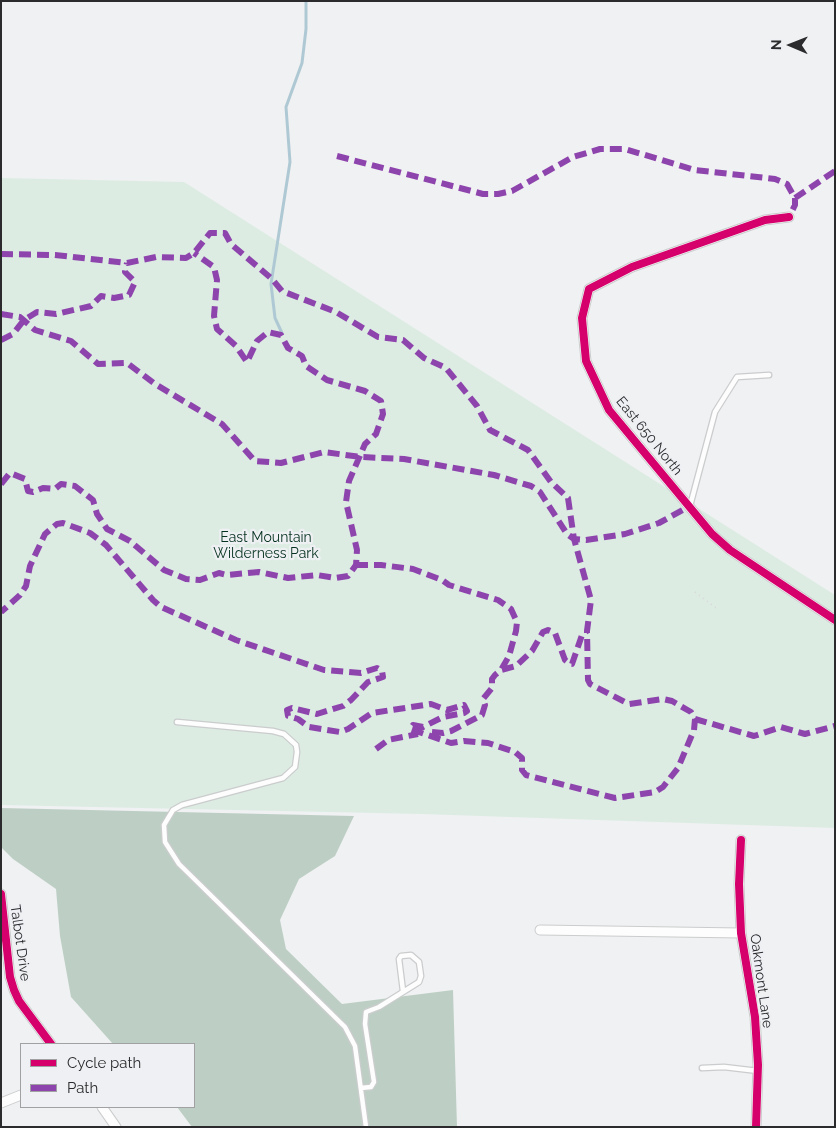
<!DOCTYPE html>
<style>
body{margin:0}
#map{position:relative;width:836px;height:1128px;overflow:hidden;background:#f0f1f2;font-family:Raleway,sans-serif}
canvas{display:block}
.frame{position:absolute;inset:0;border:2px solid #2b2b2d;pointer-events:none}
.legend{position:absolute;left:20px;top:1043px;width:175px;height:65px;box-sizing:border-box;background:#eff0f3;border:1px solid #a1a1a4;margin:0;padding:6px 9px;list-style:none;font-size:15px;color:#2b2b2d}
.legend li{display:flex;align-items:center;gap:10px;height:25px}
.legend b{width:25px;border:1px solid #a1a1a4}
.north{position:absolute;left:766px;top:20px;width:50px;height:50px;-webkit-text-stroke:4px #eff0f3;paint-order:stroke;rotate:271deg;font-size:14px;font-weight:700;line-height:20px;text-align:center;color:#2b2b2d}
.north::after{content:'';display:block;margin:auto;width:18px;height:22px;background:#2b2b2d;clip-path:polygon(50% 0,100% 100%,50% 72%,0 100%)}
</style>
<div id="map">
<canvas width="836" height="1128"></canvas>
<div class="frame"></div>
<ul class="legend">
<li><b style="height:6px;background:#d6006c"></b>Cycle path</li>
<li><b style="height:6px;background:#8e44ad"></b>Path</li>
</ul>
<div class="north">N</div>
</div>
<script>
const c = document.querySelector('canvas').getContext('2d');
c.lineJoin = 'round';
function fillPath(path, color) { c.fillStyle = color; c.fill(path, 'evenodd'); }
const toPath = rows => new Path2D(rows.map(r => 'M' + r).join(''));
function stroke(path, color, width, dash) { c.strokeStyle = color; c.lineWidth = width; c.lineCap = dash ? 'butt' : 'round'; c.setLineDash(dash || []); c.stroke(path); }
function label(font, color, halo, rows, align = 'center') {
  c.font = font + ' Raleway,sans-serif'; c.lineWidth = 4.5; c.setLineDash([]); c.textBaseline = 'middle'; c.strokeStyle = halo; c.fillStyle = color; for (const [text, x, y, turn = 0] of rows) {
    c.save(); c.translate(x, y); c.rotate((+turn || 0) * Math.PI / 180); c.textAlign = isNaN(turn) ? turn : align; if (halo) c.strokeText(text, 0, 0); c.fillText(text, 0, 0); c.restore();
  }
}
const green = toPath([
 [1,178,184,182,835,595,835,828,422,814,1,805]
]);
const forest = toPath([
 [1,808,354,816,335,856,299,879,280,920,286,949,342,1004,453,990,457,1127,192,1127,177,1107,194,1107,194,1044,113,1044,71,997,60,936,56,889,13,859,1,847]
]);
const stream = toPath([
 [282,333,275,318,271,284,290,162,286,107,302,63,306,29,306,1]
]);
const path = toPath([
 [695,592,716,608]
]);
const service = toPath([
 [690,506,715,412,737,377,769,375],
 [177,722,273,731,284,734,296,745,297,752,295,767,283,778,182,805,173,810,164,825,165,842,179,864,345,1027,355,1046,366,1127],
 [702,1068,724,1067,758,1071],
 [361,1088,371,1087,374,1082,365,1024,366,1012,379,1007,419,982,421,976,419,962,411,955,401,956,399,959,403,991]
]);
const minor = toPath([
 [789,217,765,220,632,267,589,289,582,318,586,361,609,410,712,534,730,550,835,620],
 [741,840,739,884,741,933,755,1017,758,1065,756,1127],
 [1,894,10,977,14,990,19,1001,51,1044],
 [540,930,741,933],
 [1,1103,21,1095],
 [102,1107,116,1127]
]);
const quiet = toPath([
 [337,156,483,194,498,194,512,191,573,157,600,149,625,149,695,170,775,179,787,184,795,198,795,205,789,217],
 [795,198,835,171],
 [1,254,55,255,127,263,156,257,186,258,194,253,210,233,225,233,231,244,272,279,282,291,336,312,378,337,403,340,424,358,446,368,477,406,490,430,528,450,551,482,568,498,574,539,591,600,587,631,588,680,590,684,629,704,663,699,672,701,691,712,695,719,694,730,678,768,663,787,655,792,615,798,526,775,522,770,522,758,515,752,488,743,464,741,451,743,410,729,413,725,423,727,443,717,464,713,467,711,464,705,447,710,431,704,372,713,348,729,340,732,309,727,298,719,288,716,287,710,292,708,317,714,343,706,351,700,368,682,383,677,382,671,377,668,361,673,324,670,236,640,161,607,153,600,106,545,90,533,63,523,57,524,45,534,30,566,26,586,20,595,1,612],
 [1,314,20,317,35,330,71,341,98,364,127,363,155,384,222,424,255,461,281,463,324,452,361,457,404,459,494,475,531,486,540,492,567,534,574,539,586,540,625,534,659,523,690,506],
 [1,340,13,334,24,320,37,312,56,314,91,306,101,296,114,298,129,295,135,282,125,272,127,263],
 [1,484,10,473,25,479,28,491,33,492,43,488,55,489,61,484,75,486,93,500,97,514,107,529,130,541,164,570,186,579,200,580,219,573,227,575,259,572,288,578,317,575,335,578,348,576,351,572,356,565,357,550,346,502,349,481,365,444,376,434,383,414,381,401,365,391,327,380,306,366,302,356,288,348,281,335,268,332,257,341,247,362,236,346,217,329,214,316,217,280,214,267,194,253],
 [356,565,381,565,413,569,442,580,449,585,498,600,511,609,517,622,516,631,509,656,501,670],
 [695,719,754,736,781,727,805,734,835,726],
 [432,732,443,733,451,731,482,715,485,705,483,699,492,688,492,679,495,675,501,670,516,666,532,651,543,632,548,630,555,633,565,660,570,664,572,664,582,635,587,631],
 [376,749,388,740,418,734]
]);
const cycleway = toPath([
 [789,217,765,220,632,267,589,289,582,318,586,361,609,410,712,534,730,550,835,620],
 [741,840,739,884,741,933,755,1017,758,1065,756,1127],
 [1,894,10,977,14,990,19,1001,51,1044]
]);
const streetNames = [
 ["East 650 North",649,436,51],
 ["Talbot Drive",20,943,82],
 ["Oakmont Lane",761,981,82]
];
const parkNames = [
 ["East Mountain",266,538],
 ["Wilderness Park",266,554]
];
fillPath(green, '#dcece3');
fillPath(forest, '#bdcfc5');
stroke(stream, '#afc9d4', 3);
stroke(service, '#cbcccd', 7);
stroke(minor, '#cbcccd', 11);
stroke(path, '#d9d9da', 2, [1, 4]);
stroke(service, '#fdfdfd', 4.5);
stroke(minor, '#fdfdfd', 9);
stroke(quiet, '#8e44ad', 6, [12, 6]);
stroke(cycleway, '#d6006c', 8);
label('14px', '#2b2b2d', '#eff0f3', streetNames);
label('14px', '#05321e', '#eff0f3', parkNames);
</script>
